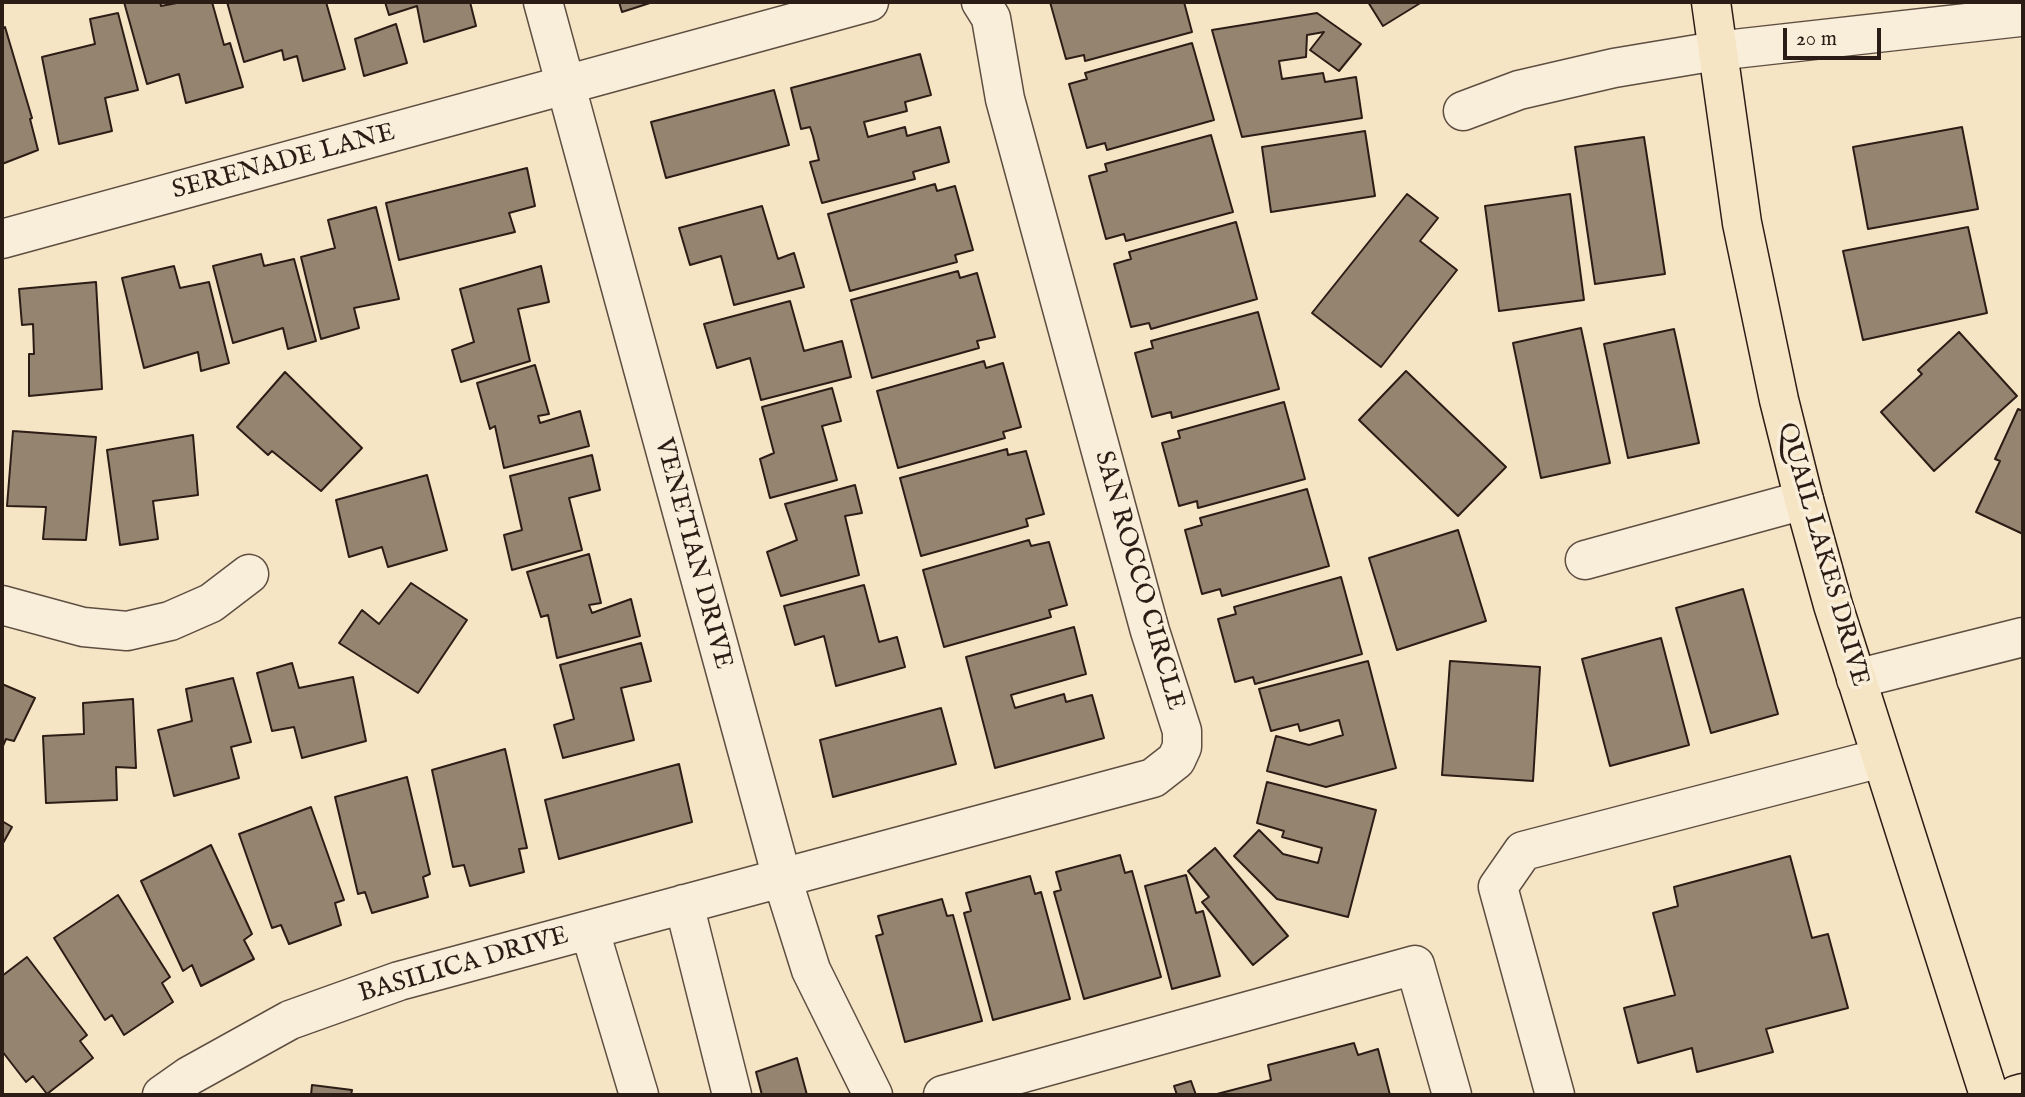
<!DOCTYPE html>
<style>
body{margin:0}
#map{position:relative;width:2025px;height:1097px;overflow:hidden;background:#f6e5c4;font-family:"IM FELL English",serif}
canvas{display:block}
.frame{position:absolute;inset:0;border:4px solid #2c1c16;pointer-events:none}
.scale{position:absolute;left:1783px;top:28px;width:98px;height:32px;box-sizing:border-box;border:4px solid #2c1c16;border-top:0;padding-left:9px;font-size:21px;line-height:24px;white-space:nowrap;color:#2c1c16;-webkit-text-stroke:5px #f9eed9;paint-order:stroke}
</style>
<div id="map">
<canvas width="2025" height="1097"></canvas>
<div class="frame"></div>
<div class="scale">20 m</div>
</div>
<script>
const c = document.querySelector('canvas').getContext('2d');
c.lineJoin = 'round';
function fillPath(path, color) { c.fillStyle = color; c.fill(path, 'evenodd'); }
const toPath = rows => new Path2D(rows.map(r => 'M' + r).join(''));
function stroke(path, color, width, dash) { c.strokeStyle = color; c.lineWidth = width; c.lineCap = dash ? 'butt' : 'round'; c.setLineDash(dash || []); c.stroke(path); }
function label(font, color, halo, rows, align = 'center') {
  c.font = font + ' "IM FELL English",serif'; c.lineWidth = 7; c.setLineDash([]); c.textBaseline = 'middle'; c.strokeStyle = halo; c.fillStyle = color; for (const [text, x, y, turn = 0] of rows) {
    c.save(); c.translate(x, y); c.rotate((+turn || 0) * Math.PI / 180); c.textAlign = isNaN(turn) ? turn : align; if (halo) c.strokeText(text, 0, 0); c.fillText(text, 0, 0); c.restore();
  }
}
const building = toPath([
 [124,2,160,2,161,6,182,2,212,2,224,45,230,43,243,87,186,103,179,74,147,84,124,2],
 [227,2,326,2,345,69,303,81,297,56,284,60,282,50,244,62,227,2],
 [385,2,470,2,476,26,424,42,417,6,389,15,385,2],
 [619,2,653,2,622,12,619,2],
 [1050,2,1184,2,1192,32,1085,61,1084,55,1066,59,1050,2],
 [1368,2,1422,2,1383,26,1368,2],
 [118,13,138,90,105,98,112,131,59,144,42,57,95,44,90,19,118,13],
 [1317,13,1361,44,1339,71,1310,50,1324,32,1307,35,1306,57,1279,61,1282,79,1323,73,1325,82,1356,77,1362,118,1242,137,1212,30,1317,13],
 [396,24,407,63,364,76,355,39,396,24],
 [5,27,32,118,30,119,38,150,2,164,2,29,5,27],
 [1192,43,1214,120,1107,150,1105,143,1087,148,1069,84,1087,79,1085,73,1192,43],
 [920,54,931,95,905,102,907,111,864,122,868,137,905,127,907,136,940,127,949,162,913,172,915,179,822,203,810,162,819,160,813,136,810,127,801,129,791,88,920,54],
 [774,90,789,145,666,178,651,122,774,90],
 [1962,127,1978,209,1868,229,1853,147,1962,127],
 [1365,131,1375,196,1271,212,1262,147,1365,131],
 [1211,135,1233,212,1126,241,1124,234,1106,239,1089,176,1107,171,1105,164,1211,135],
 [1644,137,1665,274,1595,284,1575,147,1644,137],
 [527,168,535,206,509,213,515,232,399,260,386,203,527,168],
 [935,184,937,191,955,186,973,250,955,255,957,262,850,291,828,214,935,184],
 [1407,194,1438,218,1420,241,1457,270,1381,367,1312,313,1407,194],
 [1570,194,1584,300,1499,311,1485,206,1570,194],
 [762,206,778,259,794,253,804,287,734,305,721,256,690,265,679,228,762,206],
 [376,207,399,299,354,308,359,328,321,339,301,257,335,248,328,220,376,207],
 [1236,222,1257,299,1151,329,1149,323,1131,327,1114,264,1131,259,1129,252,1236,222],
 [1968,227,1987,313,1863,340,1843,251,1968,227],
 [261,254,264,266,294,259,316,341,288,349,283,328,233,343,213,266,261,254],
 [174,266,180,288,209,282,229,363,201,371,198,352,144,368,122,278,174,266],
 [541,266,549,302,518,309,530,361,461,382,452,350,474,342,460,289,541,266],
 [958,271,960,278,977,273,995,337,977,341,979,348,872,378,851,300,958,271],
 [96,282,102,389,29,396,29,354,34,354,33,324,22,325,19,289,96,282],
 [790,301,804,351,842,341,851,377,761,400,750,358,717,368,704,324,790,301],
 [1258,312,1279,389,1172,418,1171,412,1152,417,1135,353,1153,348,1151,341,1258,312],
 [1581,328,1610,463,1541,478,1513,343,1581,328],
 [1674,329,1699,443,1628,458,1604,344,1674,329],
 [1959,332,2017,396,1934,471,1881,412,1922,374,1918,370,1959,332],
 [984,361,986,368,1003,363,1021,427,1003,432,1005,438,898,468,877,391,984,361],
 [535,365,549,414,538,416,540,423,580,411,589,446,504,468,495,426,490,429,477,383,535,365],
 [1406,371,1506,467,1458,516,1359,420,1406,371],
 [285,372,362,448,321,491,272,451,268,455,237,427,285,372],
 [832,388,841,421,822,426,837,480,770,498,760,459,774,453,762,407,832,388],
 [1284,402,1305,479,1198,508,1197,501,1179,506,1162,443,1180,438,1178,431,1284,402],
 [2018,409,2023,411,2023,534,1976,512,2000,461,1995,459,2018,409],
 [13,431,96,437,86,540,43,539,46,507,7,506,13,431],
 [193,435,198,495,153,501,158,539,120,545,107,450,193,435],
 [1007,449,1008,455,1026,451,1044,514,1026,519,1028,526,921,556,900,478,1007,449],
 [592,455,600,490,569,498,582,550,512,570,504,535,522,530,510,476,592,455],
 [427,475,447,550,388,567,382,547,349,557,336,500,427,475],
 [855,485,862,513,845,516,859,575,781,596,767,552,797,540,785,504,855,485],
 [1307,489,1329,566,1222,596,1220,589,1202,594,1185,530,1202,525,1200,518,1307,489],
 [1458,530,1486,621,1397,650,1369,558,1458,530],
 [1029,540,1031,546,1049,542,1067,605,1049,610,1051,617,944,647,923,570,1029,540],
 [589,554,601,603,589,605,592,613,631,599,640,636,557,658,548,615,541,617,527,572,589,554],
 [1341,577,1362,654,1255,684,1253,677,1235,682,1218,619,1236,614,1234,607,1341,577],
 [411,583,467,620,418,693,339,643,362,610,379,624,411,583],
 [864,585,879,642,897,637,905,667,836,686,824,636,795,645,784,606,864,585],
 [1743,589,1778,714,1711,733,1676,608,1743,589],
 [1074,627,1086,674,1011,695,1015,708,1064,694,1066,702,1092,695,1104,738,995,768,966,657,1074,627],
 [1661,638,1689,745,1610,766,1582,659,1661,638],
 [641,643,651,681,621,688,634,740,563,758,554,725,574,719,560,665,641,643],
 [1368,661,1396,768,1326,787,1267,771,1276,736,1309,745,1343,735,1339,720,1300,731,1298,724,1271,731,1259,689,1368,661],
 [1450,661,1540,667,1533,781,1442,775,1450,661],
 [292,663,299,688,353,677,366,741,302,758,294,727,272,731,257,673,292,663],
 [233,678,251,742,231,747,239,778,174,796,158,730,192,721,186,689,233,678],
 [2,684,35,698,14,741,6,739,2,748,2,684],
 [133,699,136,768,116,767,117,800,46,803,43,736,84,734,83,703,133,699],
 [941,708,956,764,833,797,820,740,941,708],
 [505,749,527,848,519,849,524,872,470,886,464,865,453,867,432,770,505,749],
 [679,764,692,822,559,859,545,800,679,764],
 [407,777,430,874,423,877,428,897,372,913,365,892,358,894,335,797,407,777],
 [1267,782,1376,810,1348,917,1277,899,1234,856,1259,830,1283,854,1318,863,1322,848,1282,837,1284,831,1257,823,1267,782],
 [311,807,344,900,335,903,341,925,289,944,281,925,272,928,239,834,311,807],
 [2,821,12,827,2,845,2,821],
 [211,845,252,934,244,940,254,959,201,986,192,965,183,971,141,881,211,845],
 [1215,848,1288,936,1253,965,1202,902,1209,897,1188,871,1215,848],
 [1120,855,1125,873,1132,871,1161,977,1084,999,1054,892,1061,890,1056,872,1120,855],
 [1790,856,1812,938,1828,934,1848,1008,1766,1029,1773,1052,1697,1072,1692,1048,1638,1063,1624,1008,1675,995,1653,913,1678,906,1674,887,1790,856],
 [1186,875,1196,913,1203,911,1220,976,1172,989,1145,886,1186,875],
 [1030,876,1035,894,1041,892,1070,999,993,1020,964,913,971,911,966,893,1030,876],
 [118,895,170,977,162,983,173,1002,124,1035,112,1015,105,1020,54,938,118,895],
 [942,899,947,916,953,915,982,1021,905,1042,876,936,883,934,878,916,942,899],
 [27,957,87,1035,80,1041,93,1058,47,1094,33,1076,26,1082,2,1051,2,976,27,957],
 [1354,1043,1358,1055,1378,1049,1390,1095,1213,1095,1271,1080,1268,1065,1354,1043],
 [797,1058,807,1095,762,1095,756,1072,797,1058],
 [1191,1081,1196,1095,1177,1095,1174,1086,1191,1081],
 [312,1085,352,1090,351,1095,311,1095,312,1085]
]);
const minor = toPath([
 [543,2,782,878,811,970,873,1095],
 [1463,111,1519,90,1614,68,1716,51,2020,17],
 [2,239,869,2],
 [1585,560,1804,500],
 [2,605,83,627,127,631,170,621,211,603,249,574],
 [1856,679,2023,637],
 [684,904,732,1095],
 [590,931,639,1095],
 [162,1095,189,1076,290,1020,399,981,1153,778,1176,760,1182,747,1182,731,1150,631,1005,99,991,18,981,2],
 [943,1095,1415,965,1452,1095],
 [1555,1095,1498,887,1523,851,1881,758]
]);
const major = toPath([
 [1711,2,1742,223,1779,400,1804,500,1833,605,1989,1095],
 [2016,1095,2023,1093]
]);
const streetNames = [
 ["SERENADE LANE",284,163,-15],
 ["VENETIAN DRIVE",692,554,75],
 ["QUAIL LAKES DRIVE",1822,555,74],
 ["SAN ROCCO CIRCLE",1138,581,74],
 ["BASILICA DRIVE",464,966,-16]
];
fillPath(building, '#958570');
stroke(building, '#2c1c16', 2);
stroke(minor, '#5e4e42', 41);
stroke(major, '#2c1c16', 41);
stroke(minor, '#f9eed9', 38);
stroke(major, '#f6e5c4', 38);
label('26px', '#2c1c16', '#f9eed9', streetNames);
</script>
